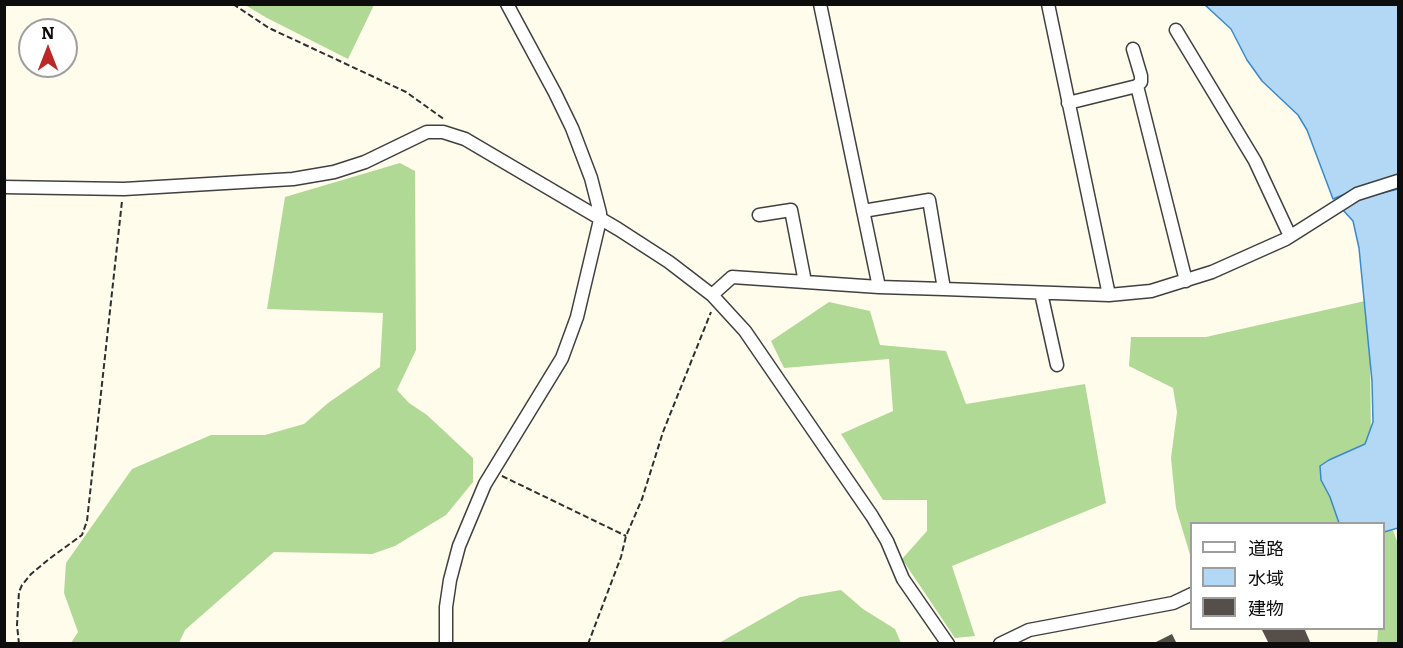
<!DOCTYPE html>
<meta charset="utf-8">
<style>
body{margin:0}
#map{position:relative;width:1403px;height:648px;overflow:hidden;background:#fffcec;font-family:Literata,"Noto Sans JP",serif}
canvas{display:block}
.frame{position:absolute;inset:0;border:6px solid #0d0d0d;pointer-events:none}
.legend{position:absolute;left:1190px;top:522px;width:195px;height:108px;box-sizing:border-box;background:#fff;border:2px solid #9e9e9e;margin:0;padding:8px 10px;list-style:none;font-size:18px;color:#0d0d0d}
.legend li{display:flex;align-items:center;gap:12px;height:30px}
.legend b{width:30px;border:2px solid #9e9e9e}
.north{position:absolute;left:18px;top:18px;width:60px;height:60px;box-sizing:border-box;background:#fff;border:2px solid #9e9e9e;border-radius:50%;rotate:0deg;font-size:16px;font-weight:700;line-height:24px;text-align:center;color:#0d0d0d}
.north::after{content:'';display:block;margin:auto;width:21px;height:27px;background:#bb2826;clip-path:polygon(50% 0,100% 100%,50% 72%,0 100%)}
</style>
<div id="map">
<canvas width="1403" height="648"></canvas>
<div class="frame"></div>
<ul class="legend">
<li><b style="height:8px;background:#fff"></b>道路</li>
<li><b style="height:16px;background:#b2d8f5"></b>水域</li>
<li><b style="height:16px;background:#554e49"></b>建物</li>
</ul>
<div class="north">N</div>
</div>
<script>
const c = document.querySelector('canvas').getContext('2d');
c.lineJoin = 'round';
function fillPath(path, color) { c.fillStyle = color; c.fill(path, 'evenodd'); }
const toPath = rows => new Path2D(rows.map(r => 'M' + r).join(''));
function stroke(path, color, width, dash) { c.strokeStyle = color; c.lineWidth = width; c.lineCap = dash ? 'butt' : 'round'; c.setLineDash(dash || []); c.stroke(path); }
const forest = toPath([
 [245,5,374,5,348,59,267,18],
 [400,163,415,171,416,350,397,390,409,403,427,415,473,458,473,482,446,515,395,546,372,554,274,552,185,630,179,643,71,643,78,632,64,593,66,563,132,469,211,435,265,435,304,424,328,403,380,367,383,313,267,309,285,197],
 [1365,301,1370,358,1371,433,1365,444,1341,523,1192,524,1191,558,1176,508,1171,458,1177,412,1173,388,1129,366,1131,337,1206,337],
 [829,302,870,311,880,345,946,351,966,404,1085,384,1106,503,952,566,975,636,955,638,902,559,927,531,927,500,883,500,841,434,893,411,889,359,784,368,771,341],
 [1393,530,1398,544,1398,643,1377,643,1378,630,1376,629,1384,628,1384,531],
 [841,590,863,609,895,629,901,643,719,643,800,597]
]);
const water = toPath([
 [1205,5,1398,5,1398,177,1362,187,1333,199,1307,130,1298,115,1262,81,1247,60,1231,29,1205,5],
 [1398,189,1398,528,1384,532,1384,524,1339,523,1330,497,1321,480,1320,466,1329,460,1365,444,1373,422,1372,381,1359,248,1353,221,1342,209,1363,198,1398,189]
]);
const building = toPath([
 [1261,628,1304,628,1311,644,1269,644],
 [1172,634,1177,644,1152,644]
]);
const path = toPath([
 [233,4,269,28,406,92,445,120],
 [502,476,626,536],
 [19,644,17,625,19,592,22,585,31,574,49,559,82,535,87,521,122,201],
 [588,644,621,557,626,536,642,499,663,432,711,312]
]);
const minor = toPath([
 [820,4,879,287],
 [1048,4,1109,295],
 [1176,30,1255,161,1290,236],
 [1133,49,1141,76,1141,82,1137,86],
 [1068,103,1137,86,1186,281],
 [4,187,124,189,293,179,334,172,365,162,427,132,443,132,465,139,618,229,669,262,712,295,745,331,872,516,887,541,903,579,948,644],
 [863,211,929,200,944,289],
 [759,215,791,210,805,282],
 [1041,293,1057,365],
 [712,295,732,277,879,287,944,289,1109,295,1151,291,1212,272,1286,239,1357,194,1398,181],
 [446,644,446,607,450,580,459,546,485,484,562,358,577,317,600,220,600,213,591,178,572,128,555,93,507,4],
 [1000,644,1029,630,1173,603,1192,594]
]);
fillPath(forest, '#b0d996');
fillPath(water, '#b2d8f5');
stroke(water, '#3989cc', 1.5);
fillPath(building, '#554e49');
stroke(minor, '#404040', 15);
stroke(path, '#2f2f2f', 2, [6, 3]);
stroke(minor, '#fff', 12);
</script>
